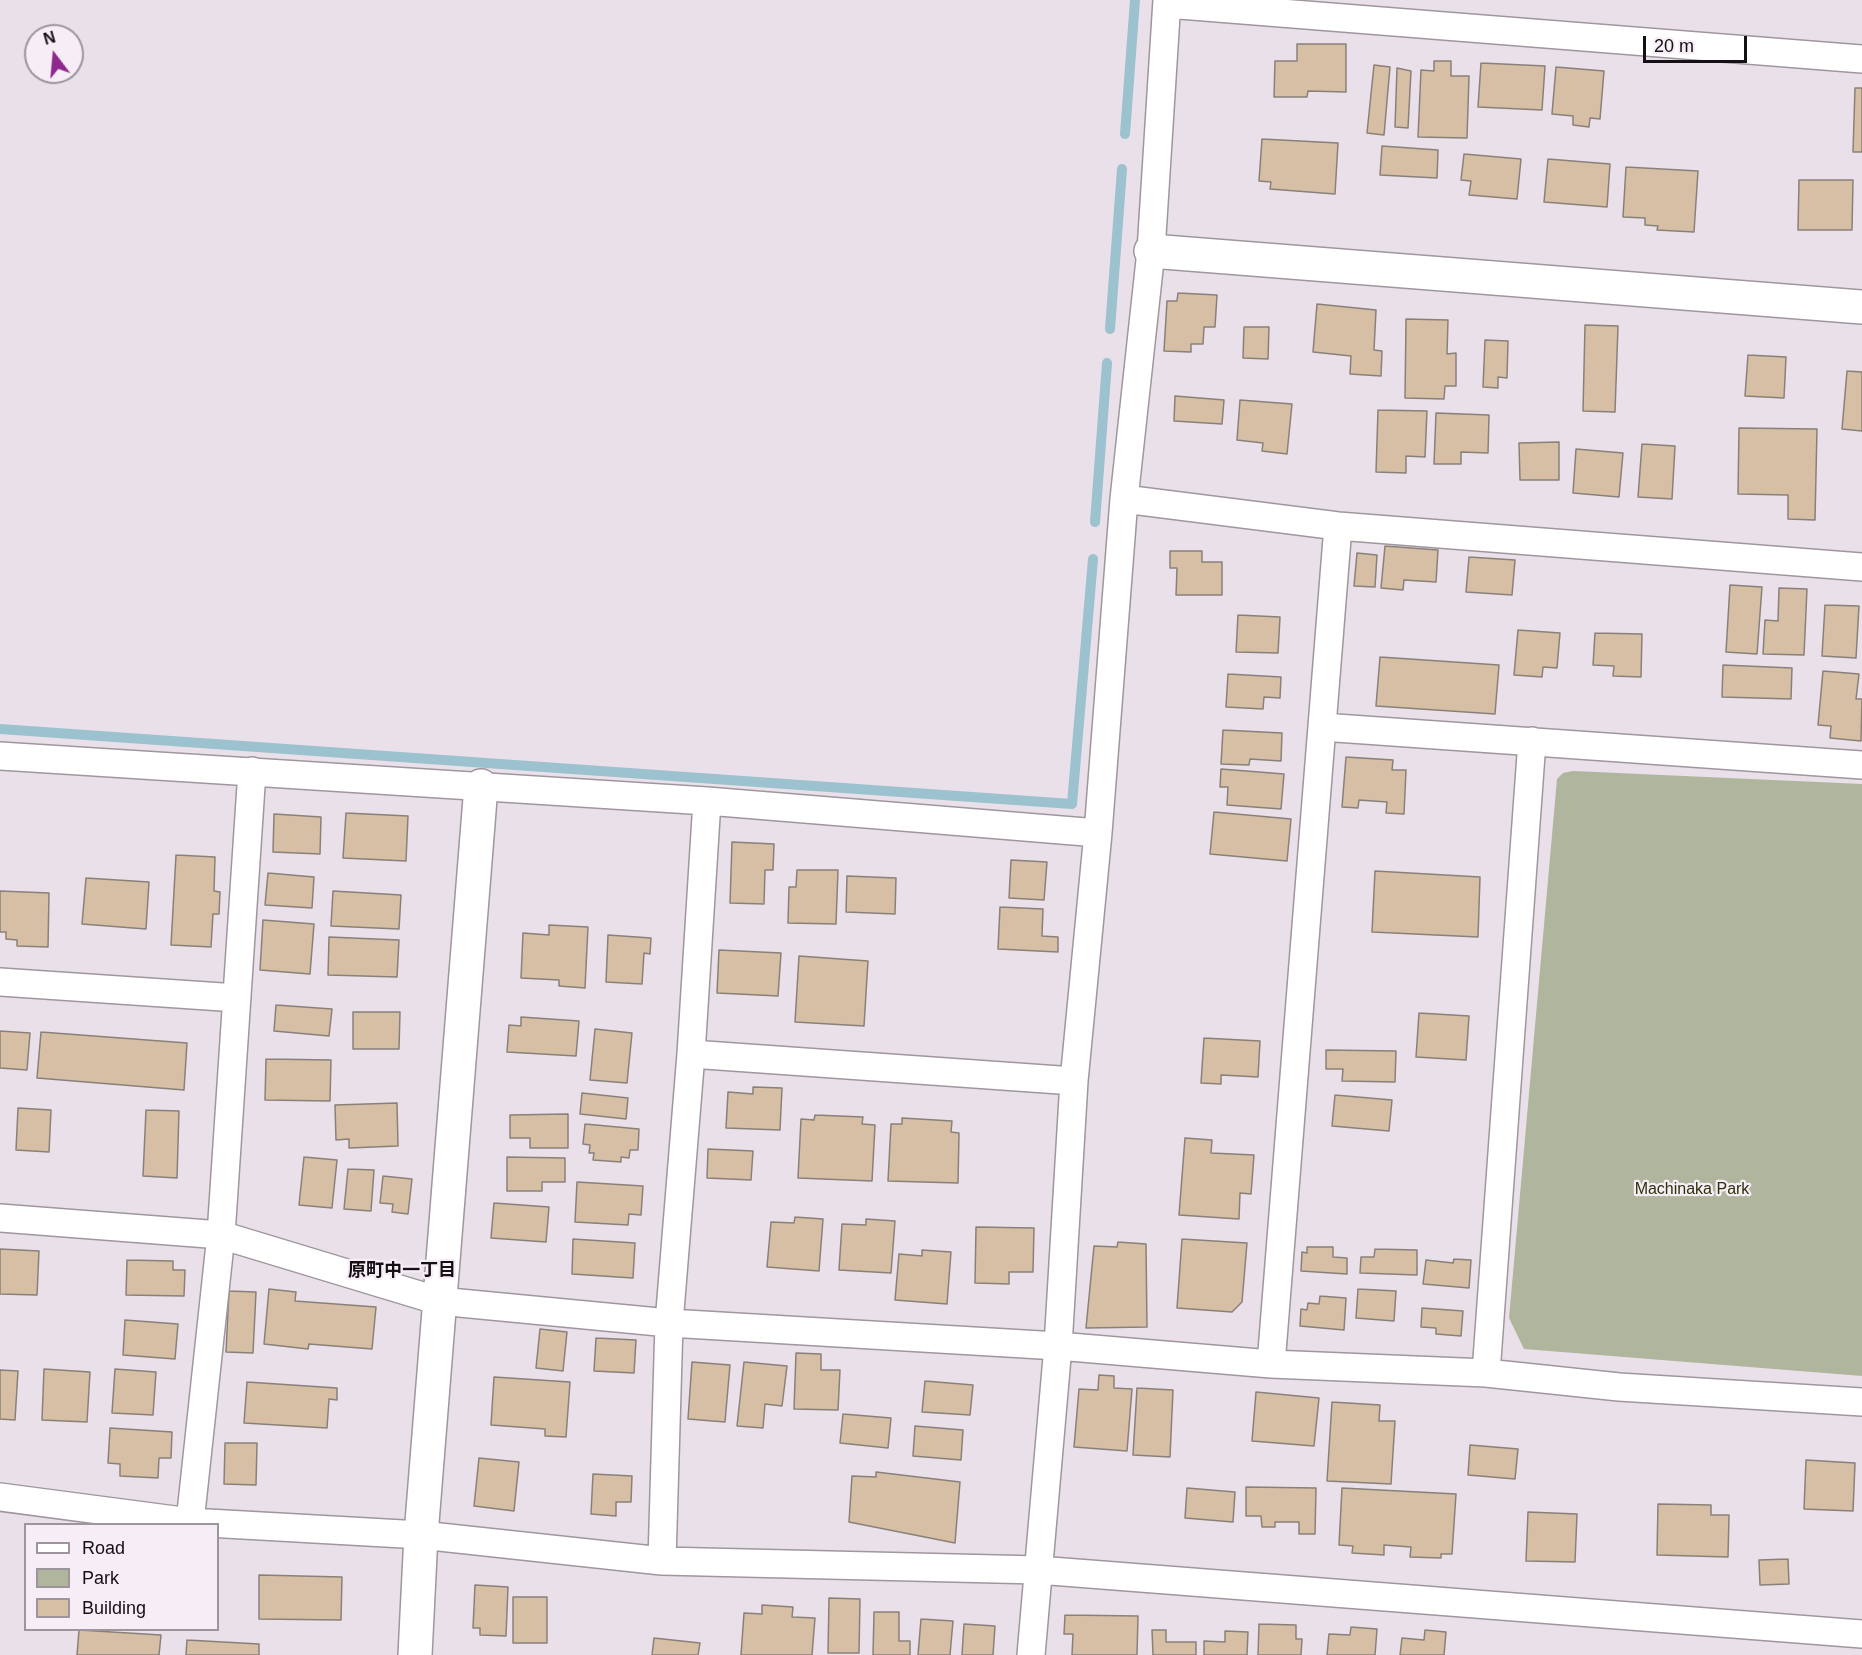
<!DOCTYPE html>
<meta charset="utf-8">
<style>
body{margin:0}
#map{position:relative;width:1862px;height:1655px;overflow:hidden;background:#eae0e9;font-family:Helvetica,sans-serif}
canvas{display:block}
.legend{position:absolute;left:24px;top:1523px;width:195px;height:108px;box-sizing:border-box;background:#f7edf6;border:2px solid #9c959b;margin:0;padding:8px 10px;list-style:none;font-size:18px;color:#141013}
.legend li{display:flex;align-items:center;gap:12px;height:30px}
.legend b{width:30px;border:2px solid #9c959b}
.north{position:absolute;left:24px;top:24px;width:60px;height:60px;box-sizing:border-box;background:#f7edf6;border:2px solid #9c959b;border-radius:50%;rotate:344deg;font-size:16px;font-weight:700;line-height:24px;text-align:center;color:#141013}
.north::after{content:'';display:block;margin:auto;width:21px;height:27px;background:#90298e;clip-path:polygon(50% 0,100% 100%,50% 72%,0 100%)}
.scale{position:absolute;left:1643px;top:36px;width:104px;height:27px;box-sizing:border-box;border:3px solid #141013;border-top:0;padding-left:8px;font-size:18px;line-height:21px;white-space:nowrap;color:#141013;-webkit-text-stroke:4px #f7edf6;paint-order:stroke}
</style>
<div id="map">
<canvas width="1862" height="1655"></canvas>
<ul class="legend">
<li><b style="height:8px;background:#fff"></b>Road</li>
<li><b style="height:16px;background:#b0b59d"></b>Park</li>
<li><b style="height:16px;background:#d6bfa5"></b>Building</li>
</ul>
<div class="north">N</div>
<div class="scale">20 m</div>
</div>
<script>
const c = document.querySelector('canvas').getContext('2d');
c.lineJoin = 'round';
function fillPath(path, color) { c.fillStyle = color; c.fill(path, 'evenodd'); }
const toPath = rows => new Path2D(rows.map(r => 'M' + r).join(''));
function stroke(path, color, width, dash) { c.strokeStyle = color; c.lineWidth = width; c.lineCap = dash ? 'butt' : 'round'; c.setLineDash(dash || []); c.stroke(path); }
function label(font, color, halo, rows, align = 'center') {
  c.font = font + ' Helvetica,"Noto Sans JP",sans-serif'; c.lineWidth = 4.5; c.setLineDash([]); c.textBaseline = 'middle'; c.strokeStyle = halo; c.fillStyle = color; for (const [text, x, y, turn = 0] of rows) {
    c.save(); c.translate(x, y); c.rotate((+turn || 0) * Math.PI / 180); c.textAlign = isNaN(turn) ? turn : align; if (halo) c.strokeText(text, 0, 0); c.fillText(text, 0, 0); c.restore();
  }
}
const green = toPath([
 [1573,771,1862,784,1862,1376,1524,1349,1509,1318,1557,779,1563,773]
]);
const stream = toPath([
 [1125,134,1135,0],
 [1110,329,1122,169],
 [1095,522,1107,363],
 [0,729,1072,804,1093,559]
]);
const building = toPath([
 [1297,44,1346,44,1346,92,1308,91,1307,97,1274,97,1275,61,1297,61,1297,44],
 [1434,61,1451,61,1451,76,1469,76,1467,138,1418,137,1421,70,1434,71,1434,61],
 [1481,63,1545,66,1542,110,1478,107,1481,63],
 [1374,65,1390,67,1384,135,1367,133,1374,65],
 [1556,67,1604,71,1600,119,1590,118,1589,127,1573,125,1573,116,1552,114,1556,67],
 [1397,68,1411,71,1408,128,1395,127,1397,68],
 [1855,88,1862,88,1862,152,1853,152,1855,88],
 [1262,139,1338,143,1335,194,1270,189,1271,182,1259,181,1262,139],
 [1382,146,1438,150,1437,178,1380,175,1382,146],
 [1464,154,1521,159,1517,199,1469,195,1471,181,1461,180,1464,154],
 [1548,159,1610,164,1607,207,1544,202,1548,159],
 [1626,167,1698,171,1694,232,1657,230,1658,226,1645,225,1645,218,1623,217,1626,167],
 [1799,180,1853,180,1852,230,1798,230,1799,180],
 [1178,293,1217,295,1215,327,1204,327,1203,344,1191,344,1191,352,1164,351,1167,301,1177,301,1178,293],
 [1317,304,1376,310,1374,350,1382,351,1381,376,1350,374,1351,356,1313,352,1317,304],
 [1406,319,1448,320,1447,354,1456,353,1456,386,1445,386,1444,399,1405,398,1406,319],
 [1585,325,1618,326,1615,412,1583,411,1585,325],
 [1244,327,1269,327,1268,359,1243,358,1244,327],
 [1485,340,1508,341,1507,378,1498,377,1498,388,1483,387,1485,340],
 [1748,355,1786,357,1784,398,1745,396,1748,355],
 [1847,371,1862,372,1862,431,1842,429,1847,371],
 [1175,396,1224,400,1222,424,1174,421,1175,396],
 [1240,400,1292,404,1287,454,1262,451,1263,443,1237,440,1240,400],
 [1378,410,1427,411,1425,457,1406,456,1406,473,1376,472,1378,410],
 [1436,413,1489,415,1488,453,1461,452,1461,464,1434,464,1436,413],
 [1739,428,1817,429,1815,520,1788,519,1788,495,1738,494,1739,428],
 [1559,442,1559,480,1520,480,1519,443,1559,442],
 [1642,444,1675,446,1672,499,1638,497,1642,444],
 [1576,449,1623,453,1619,497,1573,493,1576,449],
 [1385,546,1438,550,1436,582,1404,580,1403,590,1381,588,1385,546],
 [1170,551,1202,551,1202,562,1222,562,1222,595,1176,595,1177,568,1170,568,1170,551],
 [1357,553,1377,555,1375,587,1354,586,1357,553],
 [1469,557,1515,560,1512,595,1466,592,1469,557],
 [1730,585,1762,587,1757,654,1726,652,1730,585],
 [1779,588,1807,589,1804,655,1763,654,1765,620,1778,621,1779,588],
 [1825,605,1859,606,1856,658,1822,656,1825,605],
 [1238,615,1280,617,1278,653,1236,652,1238,615],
 [1518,630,1560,633,1557,668,1543,667,1542,677,1514,675,1518,630],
 [1595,633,1642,634,1641,677,1613,676,1614,666,1593,665,1595,633],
 [1380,657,1499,665,1495,714,1376,706,1380,657],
 [1723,665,1792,668,1791,699,1722,697,1723,665],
 [1823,671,1859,674,1856,699,1862,699,1861,741,1830,738,1831,726,1818,725,1823,671],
 [1228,674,1281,677,1280,698,1264,697,1263,709,1226,707,1228,674],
 [1223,730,1282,733,1281,761,1250,759,1249,765,1221,764,1223,730],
 [1346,757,1393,760,1392,770,1406,770,1404,814,1386,813,1387,802,1359,800,1358,808,1342,807,1346,757],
 [1221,769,1284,774,1281,809,1227,805,1228,787,1220,787,1221,769],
 [1214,812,1291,819,1287,861,1210,854,1214,812],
 [346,813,408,816,406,861,343,858,346,813],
 [274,814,321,817,320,854,273,852,274,814],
 [732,842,774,844,773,870,765,870,764,904,730,903,732,842],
 [176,855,215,857,214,891,220,892,219,914,213,914,211,947,171,945,176,855],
 [1011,860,1047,862,1044,900,1009,898,1011,860],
 [797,870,838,870,836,924,788,923,789,887,796,887,797,870],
 [1375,871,1480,877,1478,937,1372,932,1375,871],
 [268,873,314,877,312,908,265,905,268,873],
 [847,876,896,878,895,914,846,912,847,876],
 [86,878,149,882,146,929,82,924,86,878],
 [0,891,49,893,48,947,17,946,17,940,6,939,6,932,0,932,0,891],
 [333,891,401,895,399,929,331,926,333,891],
 [1000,907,1043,909,1042,936,1058,937,1058,952,998,949,1000,907],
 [263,920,314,924,310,974,260,970,263,920],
 [549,925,588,927,585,988,559,986,559,980,521,978,523,933,549,935,549,925],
 [608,935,651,938,650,954,644,953,642,984,606,982,608,935],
 [329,937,399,940,397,977,328,975,329,937],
 [719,950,781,953,778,996,717,993,719,950],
 [799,956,868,961,864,1026,795,1022,799,956],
 [276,1005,332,1009,329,1036,274,1031,276,1005],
 [353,1012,400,1012,399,1049,353,1049,353,1012],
 [1419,1013,1469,1016,1466,1060,1416,1057,1419,1013],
 [521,1017,579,1021,576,1056,507,1052,509,1025,521,1026,521,1017],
 [595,1029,632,1033,627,1083,590,1080,595,1029],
 [0,1031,30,1033,27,1070,0,1068,0,1031],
 [41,1032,187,1043,184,1090,37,1078,41,1032],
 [1204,1038,1260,1041,1258,1077,1221,1075,1221,1084,1201,1083,1204,1038],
 [1326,1050,1396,1051,1395,1082,1342,1081,1343,1069,1326,1069,1326,1050],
 [266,1059,331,1060,330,1101,265,1100,266,1059],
 [753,1087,782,1088,780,1130,726,1128,728,1092,753,1094,753,1087],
 [582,1093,628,1098,626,1119,580,1114,582,1093],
 [1335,1095,1392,1100,1389,1131,1332,1126,1335,1095],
 [397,1103,398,1146,349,1148,349,1139,336,1140,335,1105,397,1103],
 [18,1108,51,1110,49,1152,16,1150,18,1108],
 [146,1110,179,1111,177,1178,143,1176,146,1110],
 [568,1114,568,1148,530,1148,530,1138,510,1138,510,1115,568,1114],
 [815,1115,863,1117,862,1124,875,1125,872,1181,798,1178,801,1119,814,1120,815,1115],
 [902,1118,952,1121,951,1132,959,1133,958,1183,888,1181,891,1124,902,1124,902,1118],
 [585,1124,639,1129,638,1150,630,1150,629,1158,621,1157,621,1162,593,1160,594,1153,589,1153,590,1145,583,1144,585,1124],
 [1185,1138,1212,1140,1211,1153,1254,1155,1251,1194,1240,1193,1239,1219,1179,1215,1185,1138],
 [708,1149,753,1151,751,1180,707,1178,708,1149],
 [304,1157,337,1160,332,1208,299,1205,304,1157],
 [507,1157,565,1158,565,1182,542,1182,542,1191,507,1191,507,1157],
 [348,1169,374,1170,371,1211,344,1209,348,1169],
 [383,1176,412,1179,408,1214,392,1212,393,1204,380,1203,383,1176],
 [577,1182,643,1186,641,1215,629,1214,628,1225,575,1222,577,1182],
 [494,1203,549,1207,546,1242,491,1238,494,1203],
 [795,1217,823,1219,819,1271,767,1267,771,1222,794,1223,795,1217],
 [866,1219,895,1221,891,1273,839,1270,842,1224,866,1225,866,1219],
 [976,1227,1034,1228,1033,1272,1009,1272,1009,1284,975,1283,976,1227],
 [573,1239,635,1243,633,1278,572,1274,573,1239],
 [1182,1239,1247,1243,1242,1302,1232,1312,1177,1308,1182,1239],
 [1118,1242,1146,1244,1147,1327,1086,1328,1094,1246,1117,1247,1118,1242],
 [1307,1247,1333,1247,1333,1257,1347,1258,1347,1274,1301,1271,1302,1252,1307,1253,1307,1247],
 [0,1249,39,1251,37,1295,0,1294,0,1249],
 [1375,1249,1417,1250,1417,1275,1360,1273,1361,1257,1374,1257,1375,1249],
 [922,1250,951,1252,947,1304,895,1300,899,1254,922,1256,922,1250],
 [1454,1259,1471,1260,1469,1288,1423,1284,1426,1260,1453,1263,1454,1259],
 [127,1260,173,1261,173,1270,185,1270,184,1296,126,1295,127,1260],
 [269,1289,296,1292,295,1301,376,1307,372,1349,309,1344,308,1349,264,1344,269,1289],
 [1358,1289,1396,1291,1394,1321,1356,1318,1358,1289],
 [229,1291,256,1292,253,1353,226,1352,229,1291],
 [1320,1296,1346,1298,1344,1330,1300,1326,1301,1309,1307,1310,1308,1303,1319,1304,1320,1296],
 [1422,1308,1463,1311,1461,1336,1436,1334,1436,1328,1421,1327,1422,1308],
 [125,1320,178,1324,175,1359,123,1355,125,1320],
 [540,1329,567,1332,563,1371,536,1368,540,1329],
 [596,1338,636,1340,634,1373,594,1371,596,1338],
 [796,1353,821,1354,821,1370,840,1370,838,1410,794,1409,796,1353],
 [692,1362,730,1365,725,1422,688,1419,692,1362],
 [744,1362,787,1366,782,1406,765,1404,763,1428,737,1426,744,1362],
 [44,1369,90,1372,87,1422,42,1420,44,1369],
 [115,1369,156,1372,153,1415,112,1413,115,1369],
 [0,1370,18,1371,15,1420,0,1419,0,1370],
 [1099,1375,1114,1376,1114,1388,1132,1389,1127,1451,1074,1447,1079,1389,1098,1390,1099,1375],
 [494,1377,570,1382,566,1437,545,1436,545,1429,491,1425,494,1377],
 [925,1381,973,1385,970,1415,922,1412,925,1381],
 [247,1382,337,1388,337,1400,329,1399,327,1428,244,1423,247,1382],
 [1137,1388,1173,1390,1170,1457,1133,1455,1137,1388],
 [1256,1392,1319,1398,1314,1446,1252,1441,1256,1392],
 [1332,1402,1380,1405,1379,1421,1395,1421,1391,1484,1327,1481,1332,1402],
 [843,1414,891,1418,888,1448,840,1443,843,1414],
 [915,1426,963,1430,961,1460,913,1456,915,1426],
 [110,1428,172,1432,171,1458,159,1458,158,1478,120,1476,120,1464,108,1463,110,1428],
 [225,1443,257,1443,256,1485,224,1484,225,1443],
 [1470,1445,1518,1449,1515,1479,1468,1475,1470,1445],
 [479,1458,519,1462,514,1511,474,1506,479,1458],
 [1806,1460,1855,1463,1853,1511,1804,1509,1806,1460],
 [876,1472,960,1482,955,1543,849,1522,852,1476,876,1477,876,1472],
 [593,1474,632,1476,631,1502,616,1502,616,1516,591,1514,593,1474],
 [1246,1487,1316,1488,1315,1534,1299,1534,1299,1522,1275,1522,1275,1527,1262,1527,1261,1516,1246,1516,1246,1487],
 [1187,1488,1235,1492,1233,1522,1185,1518,1187,1488],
 [1342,1488,1456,1494,1452,1554,1441,1554,1441,1558,1410,1557,1411,1547,1384,1545,1384,1555,1352,1553,1353,1546,1339,1545,1342,1488],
 [1658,1504,1711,1505,1711,1515,1729,1515,1728,1557,1657,1555,1658,1504],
 [1528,1512,1577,1514,1575,1562,1526,1561,1528,1512],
 [1788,1559,1789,1584,1760,1585,1759,1560,1788,1559],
 [259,1575,342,1577,341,1620,259,1619,259,1575],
 [475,1585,508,1587,506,1636,480,1635,480,1628,473,1628,475,1585],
 [513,1597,547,1597,547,1643,513,1643,513,1597],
 [829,1598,860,1599,859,1653,828,1653,829,1598],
 [762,1605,793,1607,792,1617,815,1618,812,1655,741,1655,744,1613,762,1614,762,1605],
 [874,1612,899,1612,899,1641,910,1641,910,1655,873,1655,874,1612],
 [1065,1615,1138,1616,1137,1655,1072,1655,1073,1634,1064,1634,1065,1615],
 [921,1619,953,1621,950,1655,918,1655,921,1619],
 [964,1624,995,1626,993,1655,962,1655,964,1624],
 [1259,1624,1296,1625,1296,1639,1302,1639,1301,1655,1258,1655,1259,1624],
 [1351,1627,1377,1629,1375,1655,1327,1655,1329,1634,1350,1635,1351,1627],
 [79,1630,161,1635,159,1655,77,1655,79,1630],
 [1152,1630,1166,1630,1166,1642,1196,1642,1196,1655,1153,1655,1152,1630],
 [1425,1630,1446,1632,1444,1655,1400,1655,1402,1638,1424,1640,1425,1630],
 [1225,1631,1248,1632,1247,1655,1204,1655,1204,1641,1225,1642,1225,1631],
 [654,1638,700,1643,698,1655,652,1655,654,1638],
 [187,1640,259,1644,259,1655,186,1655,187,1640]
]);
const minor = toPath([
 [1167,4,1862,59],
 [1124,499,1338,526,1862,567],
 [1322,727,1862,765],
 [0,756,707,801,1098,833],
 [0,982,237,998],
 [691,1054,1074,1081],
 [0,1218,221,1235,439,1301,669,1323,1058,1346,1271,1364,1486,1373,1619,1387,1862,1402],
 [1271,1364,1338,526],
 [1486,1373,1532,741],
 [0,1497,190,1522,421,1535,662,1561,1038,1570,1862,1634],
 [190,1522,221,1235,252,771],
 [662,1561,669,1323,691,1054,707,801],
 [1031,1655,1058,1346,1074,1081,1098,833,1124,499,1151,251,1167,0]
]);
const tertiary = toPath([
 [1151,251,1862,307],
 [415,1655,421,1535,481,786]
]);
const parkNames = [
 ["Machinaka Park",1692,1190]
];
const neighbourhoodNames = [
 ["原町中一丁目",402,1271]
];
fillPath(green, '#b0b59d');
stroke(stream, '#9cc1cf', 10);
fillPath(building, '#d6bfa5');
stroke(building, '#898179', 1.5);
stroke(minor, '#9f969e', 30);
stroke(tertiary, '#9f969e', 36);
stroke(minor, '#fff', 27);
stroke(tertiary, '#fff', 33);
label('16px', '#2b3109', '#f7edf6', parkNames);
label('bold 18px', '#141013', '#f7edf6', neighbourhoodNames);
</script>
